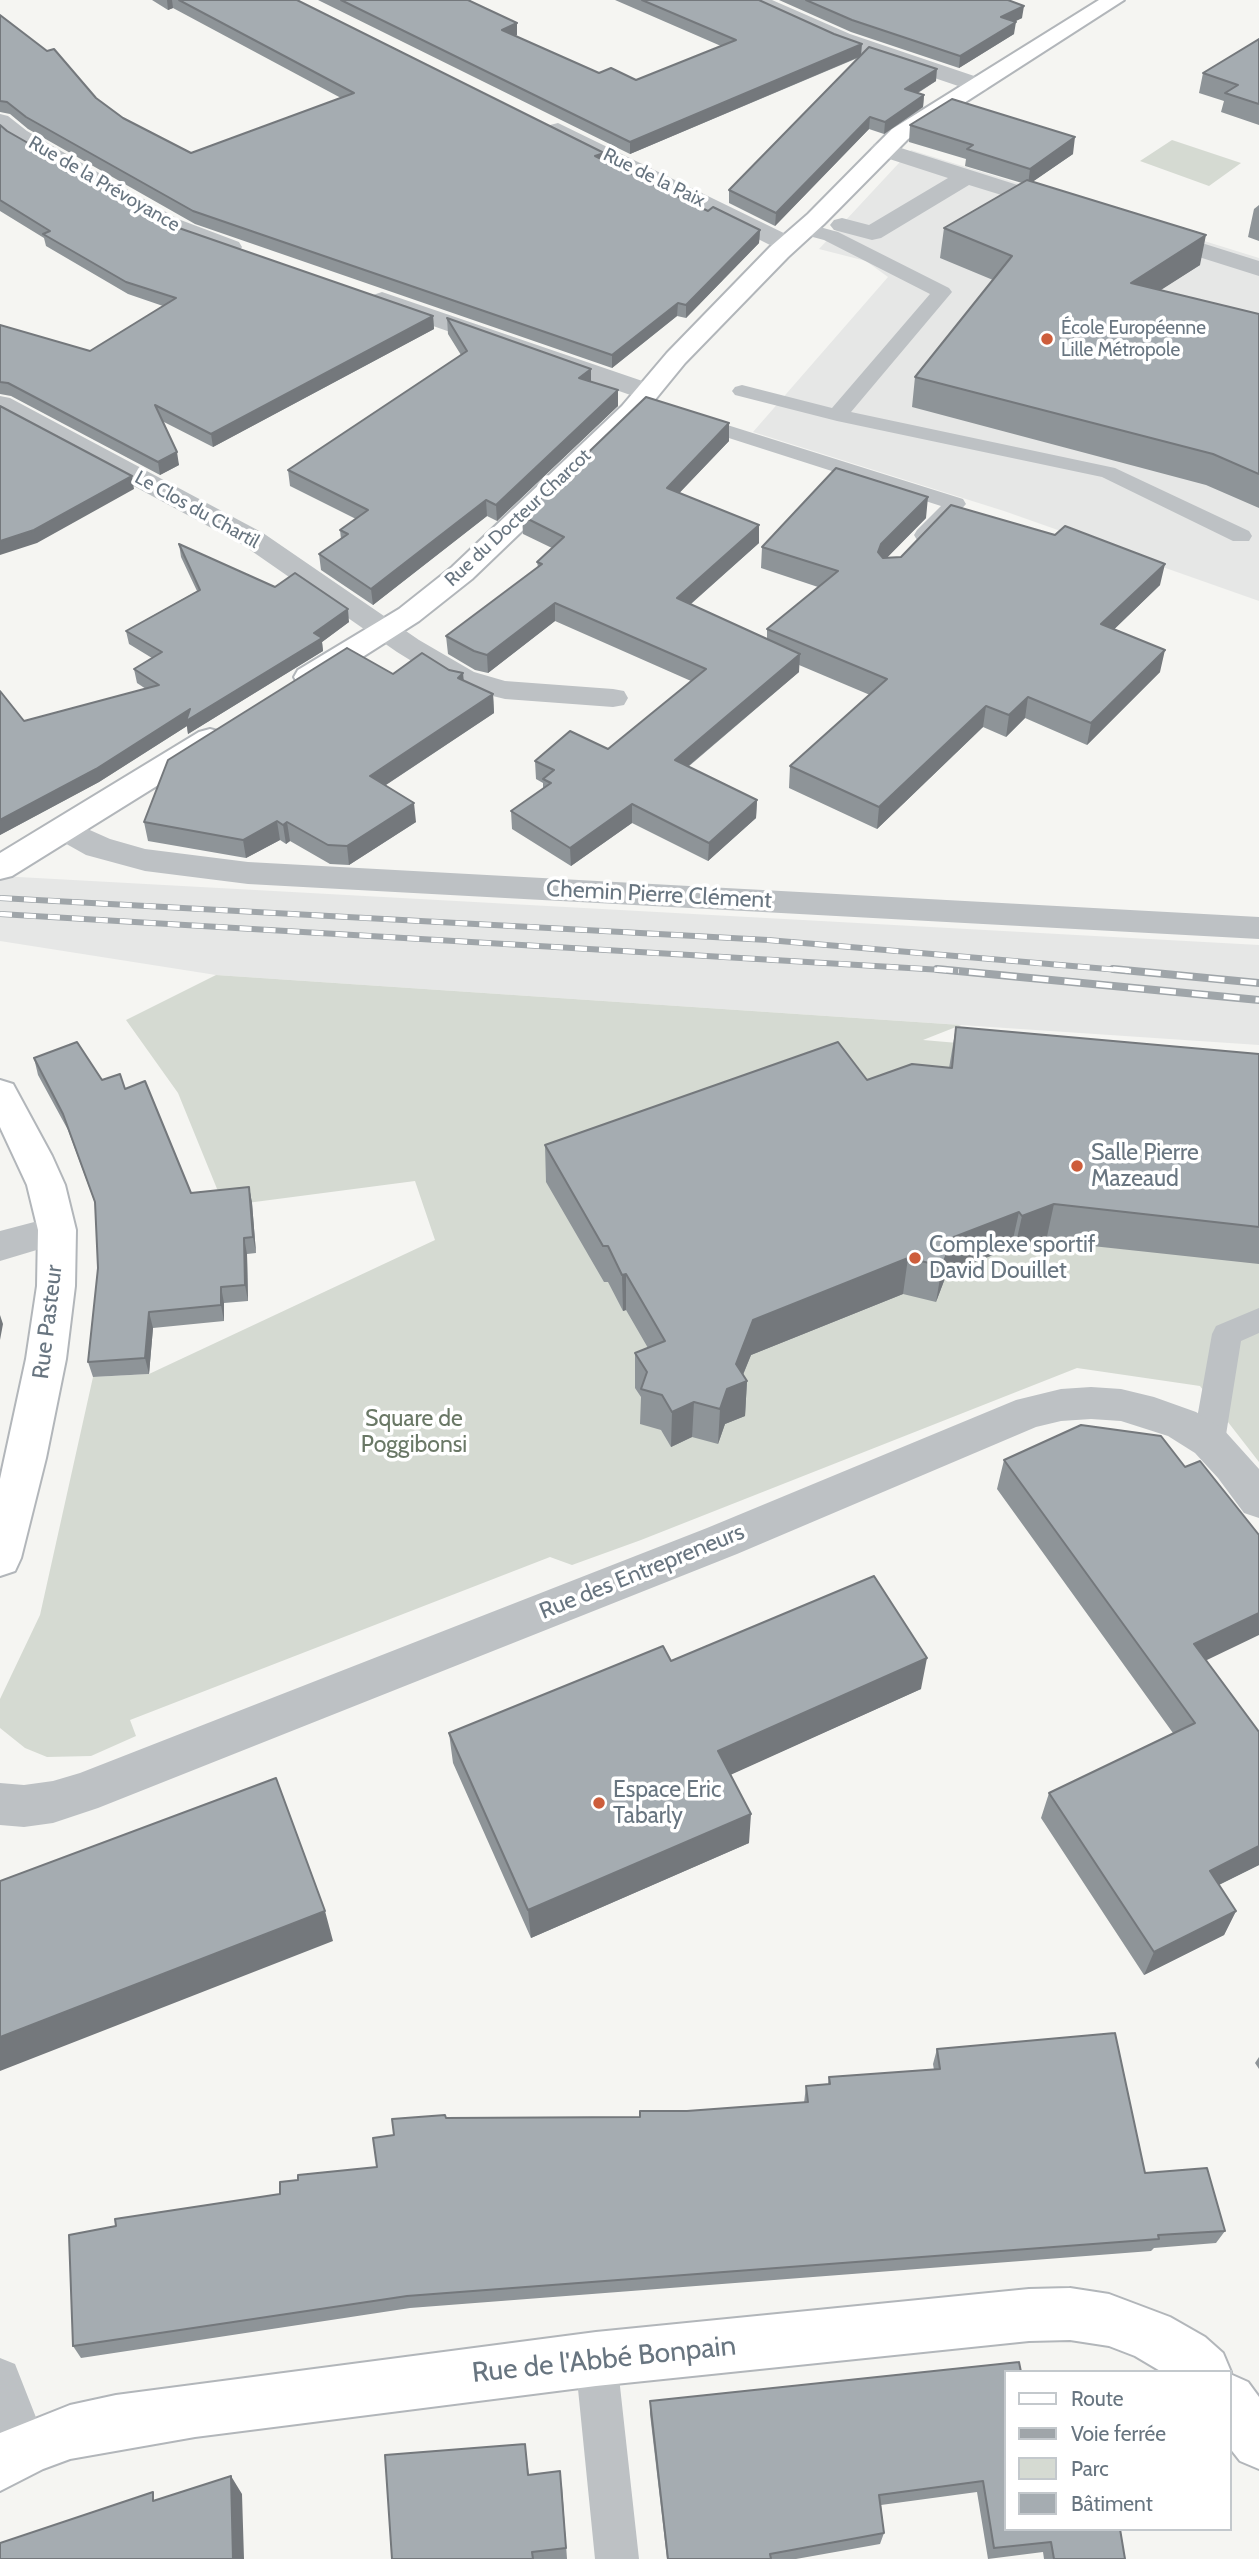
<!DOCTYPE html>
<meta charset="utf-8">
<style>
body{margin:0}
#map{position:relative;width:1259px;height:2559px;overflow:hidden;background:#f5f5f2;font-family:Cabin,sans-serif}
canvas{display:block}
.legend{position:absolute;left:1004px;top:2370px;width:228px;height:161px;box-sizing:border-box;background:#fff;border:2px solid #c3c8cc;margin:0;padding:9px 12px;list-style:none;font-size:21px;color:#687580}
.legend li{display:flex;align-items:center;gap:14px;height:35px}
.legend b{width:35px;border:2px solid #c3c8cc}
</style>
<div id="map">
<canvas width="1259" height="2559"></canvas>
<ul class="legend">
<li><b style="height:9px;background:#fff"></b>Route</li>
<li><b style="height:9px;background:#9fa5a9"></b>Voie ferrée</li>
<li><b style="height:19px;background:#d5dad2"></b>Parc</li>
<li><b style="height:19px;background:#a5acb1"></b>Bâtiment</li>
</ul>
</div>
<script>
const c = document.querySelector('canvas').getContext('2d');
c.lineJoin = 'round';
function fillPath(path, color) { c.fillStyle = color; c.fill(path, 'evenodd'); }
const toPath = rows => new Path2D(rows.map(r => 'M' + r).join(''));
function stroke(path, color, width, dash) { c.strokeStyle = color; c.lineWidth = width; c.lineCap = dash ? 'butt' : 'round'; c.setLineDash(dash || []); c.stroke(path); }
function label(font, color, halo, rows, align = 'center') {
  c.font = font + ' Cabin,sans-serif'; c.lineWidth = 7; c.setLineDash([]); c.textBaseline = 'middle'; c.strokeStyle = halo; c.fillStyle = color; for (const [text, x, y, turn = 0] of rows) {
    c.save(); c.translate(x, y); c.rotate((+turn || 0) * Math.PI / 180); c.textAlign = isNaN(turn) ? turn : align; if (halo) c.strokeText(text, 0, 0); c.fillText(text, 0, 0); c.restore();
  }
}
const built = toPath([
 [911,150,1259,258,1259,601,1004,511,753,432,888,277,866,261,819,249],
 [0,876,1259,945,1259,1045,216,975,0,941]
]);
const green = toPath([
 [1172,140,1241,163,1209,186,1140,161],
 [216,975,961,1025,923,1040,1259,1069,1259,1462,1200,1386,1077,1368,641,1540,572,1565,550,1557,130,1720,136,1736,91,1756,47,1757,25,1748,0,1728,0,1699,40,1615,93,1377,149,1374,435,1240,415,1181,224,1206,178,1093,126,1020]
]);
const lane = toPath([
 [805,223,838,232,949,288,952,292,851,412,1115,468,1249,531,1252,536,1249,541,1233,541,1102,477,837,421,735,395,732,391,735,387,742,385,832,408,930,294,824,240,798,233,796,229,805,223],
 [689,413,963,499,966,504,933,540,917,540,914,535,917,530,941,506,682,423,679,419,682,415,689,413],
 [1259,1308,1259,1333,1241,1341,1225,1441,1220,1450,1209,1454,1198,1450,1193,1441,1212,1334,1216,1326,1259,1308],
 [596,2338,611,2344,617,2359,639,2559,595,2559,575,2359,581,2344,596,2338],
 [0,2358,15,2364,48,2448,42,2463,27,2469,12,2463,0,2433,0,2358]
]);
const street = toPath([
 [745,0,772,0,850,34,986,80,989,85,986,90,978,92,970,90,834,44,748,4,745,0],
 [0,114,8,116,27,131,178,219,239,242,242,247,239,252,230,254,162,229,11,141,0,132,0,114],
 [558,123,796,239,799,244,796,249,787,251,778,249,550,135,547,130,550,125,558,123],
 [882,142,1068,201,1072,206,1068,211,1060,213,969,185,881,238,872,240,834,230,830,225,834,220,842,218,869,225,948,178,874,154,871,149,874,144,882,142],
 [1154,228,1259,261,1259,276,1145,240,1142,235,1145,230,1154,228],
 [382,292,657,386,661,392,657,398,648,400,639,398,373,305,369,300,373,295,382,292],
 [0,396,10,398,263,533,419,640,474,672,505,681,613,689,624,691,628,698,624,705,613,707,505,699,452,686,397,652,243,545,0,414,0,396],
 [65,819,110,839,145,849,248,862,1259,917,1259,939,248,884,145,871,86,855,54,837,49,830,54,823,65,819],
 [57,1216,70,1220,76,1230,70,1240,0,1261,0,1231,57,1216],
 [1091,1387,1121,1389,1154,1397,1196,1412,1223,1429,1259,1469,1259,1518,1244,1513,1218,1478,1195,1453,1168,1436,1121,1421,1091,1419,1061,1421,1036,1427,737,1554,98,1808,53,1823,24,1827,0,1825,0,1783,24,1785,53,1781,80,1773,707,1528,1016,1400,1061,1389,1091,1387]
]);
const secondary = toPath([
 [1099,0,1124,0,908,139,824,224,788,257,685,363,640,418,472,579,419,621,320,684,309,686,298,684,294,677,298,670,399,609,452,567,622,406,667,353,770,247,808,214,892,129,1099,0],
 [210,729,221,732,226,739,221,746,12,876,0,879,0,853,199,732,210,729],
 [0,1080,13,1084,52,1156,65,1185,76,1230,75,1286,66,1359,46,1458,21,1558,15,1571,0,1576,0,1479,26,1359,37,1286,38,1230,27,1185,0,1127,0,1080],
 [1070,2288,1109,2294,1170,2317,1205,2337,1223,2353,1231,2372,1230,2374,1248,2382,1259,2397,1259,2469,1240,2461,1229,2447,1229,2372,1162,2372,1135,2356,1109,2346,1070,2340,1029,2341,596,2386,195,2437,70,2459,43,2469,0,2491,0,2433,70,2405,116,2395,596,2332,1029,2289,1070,2288]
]);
const railFar1 = toPath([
 [0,898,768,940,1131,971],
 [0,914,959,971]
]);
const rail = toPath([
 [937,969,1259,1000],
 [1113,969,1259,983]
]);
const wall = toPath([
 [152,0,297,0,604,161,708,211,760,230,759,243,686,318,677,316,612,368,195,224,28,129,10,114,0,112,0,15,96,98,123,118,191,153,341,98,173,8,168,10],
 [318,0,468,0,517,35,515,36,599,73,636,80,721,46,615,0,759,0,861,55,936,81,918,93,924,95,923,107,884,134,869,129,775,226,729,203,729,190,860,57,630,154],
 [779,0,1008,0,1022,18,1014,22,1014,34,959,68,851,32],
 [1259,39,1259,125,1221,112,1224,101,1199,93,1203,73],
 [0,125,7,131,173,226,433,316,434,329,213,447,162,421,179,465,160,475,11,396,0,394,0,325,90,351,163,306,128,294,46,246,44,238,0,211],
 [910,125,1073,154,1032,182,1200,265,1160,290,1259,314,1259,508,1206,485,912,407,915,377,993,280,940,258,944,228,1022,183,965,166,966,159,909,142],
 [1259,205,1259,241,1248,237,1254,209],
 [447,318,591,382,618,406,497,521,487,516,373,605,321,570,319,554,341,539,340,530,356,519,290,486,288,470,461,355,448,334],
 [729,423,729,441,679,493,759,525,759,543,691,604,767,639,767,629,818,587,761,568,762,547,926,518,886,558,1160,585,1114,629,1160,672,1087,745,1025,718,1006,737,983,727,877,829,789,788,790,766,870,695,799,665,799,672,688,767,757,800,756,818,708,861,632,823,571,866,512,829,511,811,543,789,543,783,536,779,535,761,608,749,691,681,555,621,488,673,475,670,448,654,446,636,538,567,537,562,552,548,523,534,522,516],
 [179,544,349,622,322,642,323,651,188,734,187,726,99,782,0,835,0,691,24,721,146,689,137,683,134,669,152,658,129,644,126,631,197,591,181,557],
 [393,674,464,681,493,694,494,713,386,785,416,822,349,865,330,864,290,841,286,844,280,840,246,858,148,841,144,822],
 [956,1027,1259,1054,1259,1264,1046,1241,1014,1252,1011,1248,947,1273,936,1302,903,1294,751,1355,743,1375,747,1381,745,1416,725,1424,718,1444,692,1437,671,1447,661,1430,640,1424,641,1397,635,1388,635,1353,648,1348,626,1310,623,1311,608,1282,604,1282,546,1182,545,1145,867,1080,949,1068],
 [34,1058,125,1089,191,1193,249,1187,252,1203,256,1253,247,1254,248,1301,224,1303,224,1321,153,1328,149,1374,93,1377,88,1362,98,1268,96,1206,68,1130,38,1075],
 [1004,1460,1206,1660,1259,1732,1259,1865,1219,1885,1236,1911,1224,1935,1144,1975,1041,1818,1049,1793,1173,1733,997,1489],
 [671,1661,921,1689,731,1774,749,1843,531,1938,453,1763,449,1733],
 [937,2049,1145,2173,1225,2231,1216,2243,1154,2248,1151,2251,410,2308,81,2358,73,2346,298,2180,377,2167,394,2135,446,2118,640,2117,640,2111,687,2111,804,2103,806,2086,828,2084,829,2077,934,2070,933,2064],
 [1259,2057,1259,2069,1255,2063],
 [1005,2372,1125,2559,1044,2559,1043,2552,988,2559,977,2492,881,2505,884,2533,880,2544,796,2559,667,2559,650,2414,650,2401],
 [527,2460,529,2475,562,2486,567,2559,392,2559]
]);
const shadedWall = toPath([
 [167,0,172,0,173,8,168,10],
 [1024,6,1022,18,999,29,1001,17],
 [1016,22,1014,34,959,68,960,56],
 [517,23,517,35,502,41,502,30],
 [862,44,861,56,630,154,630,142],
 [937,69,936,81,904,101,905,89],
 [924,95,923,107,884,134,885,122],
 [870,117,869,129,775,226,776,213],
 [1075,137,1073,154,1028,185,1030,169],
 [604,153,604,165,595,156],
 [760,230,759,243,686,318,686,305],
 [1206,235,1200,265,1125,313,1131,283],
 [678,303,677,316,612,368,612,355],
 [433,316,434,329,213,447,211,434],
 [591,369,591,384,579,378],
 [618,390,618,406,497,521,496,505],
 [729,423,729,441,667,506,667,488],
 [177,452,179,465,160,475,158,462],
 [132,476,134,489,37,543,0,555,0,541],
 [928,497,926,518,879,566,878,552,881,544],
 [486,500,487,516,373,605,371,589],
 [759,525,759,543,677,616,677,598],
 [1165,564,1160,585,1097,646,1101,624],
 [555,603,555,621,488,673,487,655],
 [348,609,349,622,322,642,323,651,188,734,187,726,99,782,0,835,0,820,190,709,314,633],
 [1165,650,1160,672,1087,745,1091,723],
 [800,654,799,672,674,778,675,760],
 [463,673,465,692,458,678],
 [493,694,494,713,372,794,370,776],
 [1028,697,1025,718,1006,737,1009,715],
 [986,706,983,727,877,829,879,807],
 [757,800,756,818,708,861,709,843],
 [414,803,416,822,349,865,347,846],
 [632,804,632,823,571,866,570,848],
 [277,821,280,840,246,858,243,840],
 [287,822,290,841,286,844,283,825],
 [249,1187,252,1203,256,1253,253,1237],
 [1054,1204,1046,1241,1014,1252,1022,1216],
 [1019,1212,1011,1248,947,1273,936,1302,942,1266,954,1237],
 [244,1238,247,1254,248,1301,245,1285],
 [908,1258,903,1294,751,1355,739,1384,747,1381,745,1416,725,1424,718,1444,720,1409,736,1364,753,1320],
 [626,1274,626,1310,623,1311,622,1275],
 [221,1287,224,1303,224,1321,221,1305],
 [149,1312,153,1328,149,1374,145,1358],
 [0,1315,3,1324,0,1340],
 [694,1402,692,1437,671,1447,672,1412],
 [1259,1613,1259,1635,1184,1671,1194,1644],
 [927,1658,921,1689,717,1781,718,1751],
 [751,1814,749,1843,531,1938,528,1910],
 [1259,1846,1259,1865,1198,1895,1210,1871],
 [325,1911,333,1941,0,2071,0,2037],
 [1236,1911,1224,1935,1144,1975,1154,1952],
 [231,2476,242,2494,244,2559,233,2559]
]);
const building = toPath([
 [179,0,297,0,604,153,595,156,708,211,713,207,760,230,686,305,678,303,612,355,193,211,26,117,7,102,0,101,0,15,47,51,54,49,96,98,123,118,191,153,354,93,179,0],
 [341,0,468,0,517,23,502,30,599,73,611,68,636,80,736,40,642,0,759,0,834,34,862,44,630,142,341,0],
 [806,0,1008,0,1024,6,1001,17,1016,22,960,56,852,20,806,0],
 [1259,39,1259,104,1225,93,1238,85,1203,73,1259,39],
 [869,47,937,69,905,89,924,95,885,122,870,117,776,213,729,190,869,47],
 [952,99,1075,137,1030,169,967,149,973,145,910,125,952,99],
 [0,125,7,131,173,226,433,316,211,434,155,405,177,452,158,462,8,383,0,382,0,325,90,351,176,298,126,282,43,234,50,231,0,200,0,125],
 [1027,180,1206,235,1131,283,1259,314,1259,474,1213,454,915,377,1012,256,944,228,1027,180],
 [447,318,591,369,579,378,618,390,496,505,486,500,371,589,319,554,348,534,340,530,368,510,288,470,467,351,447,318],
 [646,397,729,423,667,488,759,525,677,598,800,654,675,760,757,800,709,843,632,804,570,848,511,811,551,783,543,779,554,770,535,761,570,731,608,749,706,669,555,603,487,655,474,651,446,636,542,564,537,562,564,537,522,516,646,397],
 [0,406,132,476,34,530,0,541,0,406],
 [836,468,928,497,881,544,878,552,883,558,901,557,951,505,1055,535,1065,526,1165,564,1101,624,1165,650,1091,723,1028,697,1009,715,986,706,879,807,790,766,887,679,767,629,838,571,762,547,836,468],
 [179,544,275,587,295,573,348,609,314,633,322,638,186,721,190,709,96,769,0,820,0,691,24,721,159,685,134,669,162,652,126,631,200,590,179,544],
 [347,648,393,674,422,653,449,670,463,673,458,678,493,694,370,776,414,803,347,846,328,845,287,822,283,825,277,821,243,840,144,822,168,760,347,648],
 [956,1027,1259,1054,1259,1227,1054,1204,1022,1216,1019,1212,954,1237,942,1266,908,1258,753,1320,736,1364,747,1381,727,1389,720,1409,694,1402,672,1412,662,1395,641,1389,647,1372,635,1353,665,1341,626,1274,622,1275,608,1246,603,1246,545,1145,838,1042,867,1080,912,1064,952,1068,956,1027],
 [77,1042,102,1080,120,1074,125,1089,145,1081,191,1193,249,1187,253,1237,244,1238,245,1285,221,1287,221,1305,149,1312,145,1358,88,1362,98,1268,95,1202,63,1114,34,1058,77,1042],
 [1081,1425,1161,1436,1185,1467,1200,1461,1259,1535,1259,1613,1194,1644,1259,1732,1259,1846,1210,1871,1236,1911,1154,1952,1049,1793,1195,1723,1004,1460,1081,1425],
 [874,1576,927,1658,718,1751,751,1814,528,1910,449,1733,663,1646,671,1661,874,1576],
 [276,1778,325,1911,0,2037,0,1881,276,1778],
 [1115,2033,1145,2173,1207,2168,1225,2231,1158,2235,1159,2239,407,2296,73,2346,69,2235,116,2226,115,2219,280,2194,280,2182,298,2180,298,2175,377,2167,373,2138,394,2135,392,2119,445,2115,446,2118,640,2117,640,2111,687,2111,808,2102,806,2086,830,2084,829,2077,940,2069,937,2049,1115,2033],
 [1019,2362,1021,2372,1005,2372,1005,2529,1120,2529,1125,2559,1054,2559,1051,2542,994,2548,983,2481,879,2495,884,2533,770,2554,771,2559,668,2559,650,2401,1019,2362],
 [525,2444,528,2475,560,2471,566,2548,532,2552,533,2559,392,2559,385,2455,525,2444],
 [231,2476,233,2559,0,2559,0,2543,153,2492,153,2501,231,2476]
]);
const markers = [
 [1047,339,7,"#cd5d3b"],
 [1077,1166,7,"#cd5d3b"],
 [915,1258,7,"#cd5d3b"],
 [599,1803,7,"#cd5d3b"]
];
const farStreetnames = [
 ["Rue de la Paix",654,178,26],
 ["Rue de la Prévoyance",104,184,30],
 ["Le Clos du Chartil",197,510,29],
 ["Rue du Docteur Charcot",518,518,-43]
];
const farPoinames = [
 ["École Européenne",1061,328],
 ["Lille Métropole",1061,350]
];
const streetNames = [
 ["Chemin Pierre Clément",659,895,3],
 ["Rue Pasteur",48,1322,-83],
 ["Rue des Entrepreneurs",642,1572,-22]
];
const poiNames = [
 ["Salle Pierre",1091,1153],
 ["Mazeaud",1091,1179],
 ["Complexe sportif",929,1245],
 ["David Douillet",929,1271],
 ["Espace Eric",613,1790],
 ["Tabarly",613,1816]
];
const parkNames = [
 ["Square de",414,1419],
 ["Poggibonsi",414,1445]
];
const nearStreetnames = [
 ["Rue de l'Abbé Bonpain",604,2360,-6]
];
fillPath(built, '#e6e7e6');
fillPath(green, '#d5dad2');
stroke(secondary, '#b2b6ba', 4);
fillPath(lane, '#bdc1c4');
fillPath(street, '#bdc1c4');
fillPath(secondary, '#fff');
stroke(railFar1, '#9fa5a9', 6);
stroke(rail, '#9fa5a9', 8);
stroke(railFar1, '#fff', 4.5, [12]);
stroke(rail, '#fff', 5, [16]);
fillPath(wall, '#8e9498');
fillPath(shadedWall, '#74787c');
fillPath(building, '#a5acb1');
stroke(building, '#74787c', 2);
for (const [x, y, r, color] of markers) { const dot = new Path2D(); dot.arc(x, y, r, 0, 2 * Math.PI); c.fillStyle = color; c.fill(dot); stroke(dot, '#fff', 2.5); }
label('19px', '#687580', '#fff', farStreetnames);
label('19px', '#687580', '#fff', farPoinames, 'left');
label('23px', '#687580', '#fff', streetNames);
label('23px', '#687580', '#fff', poiNames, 'left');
label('23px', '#6a7866', '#fff', parkNames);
label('28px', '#687580', '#fff', nearStreetnames);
</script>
